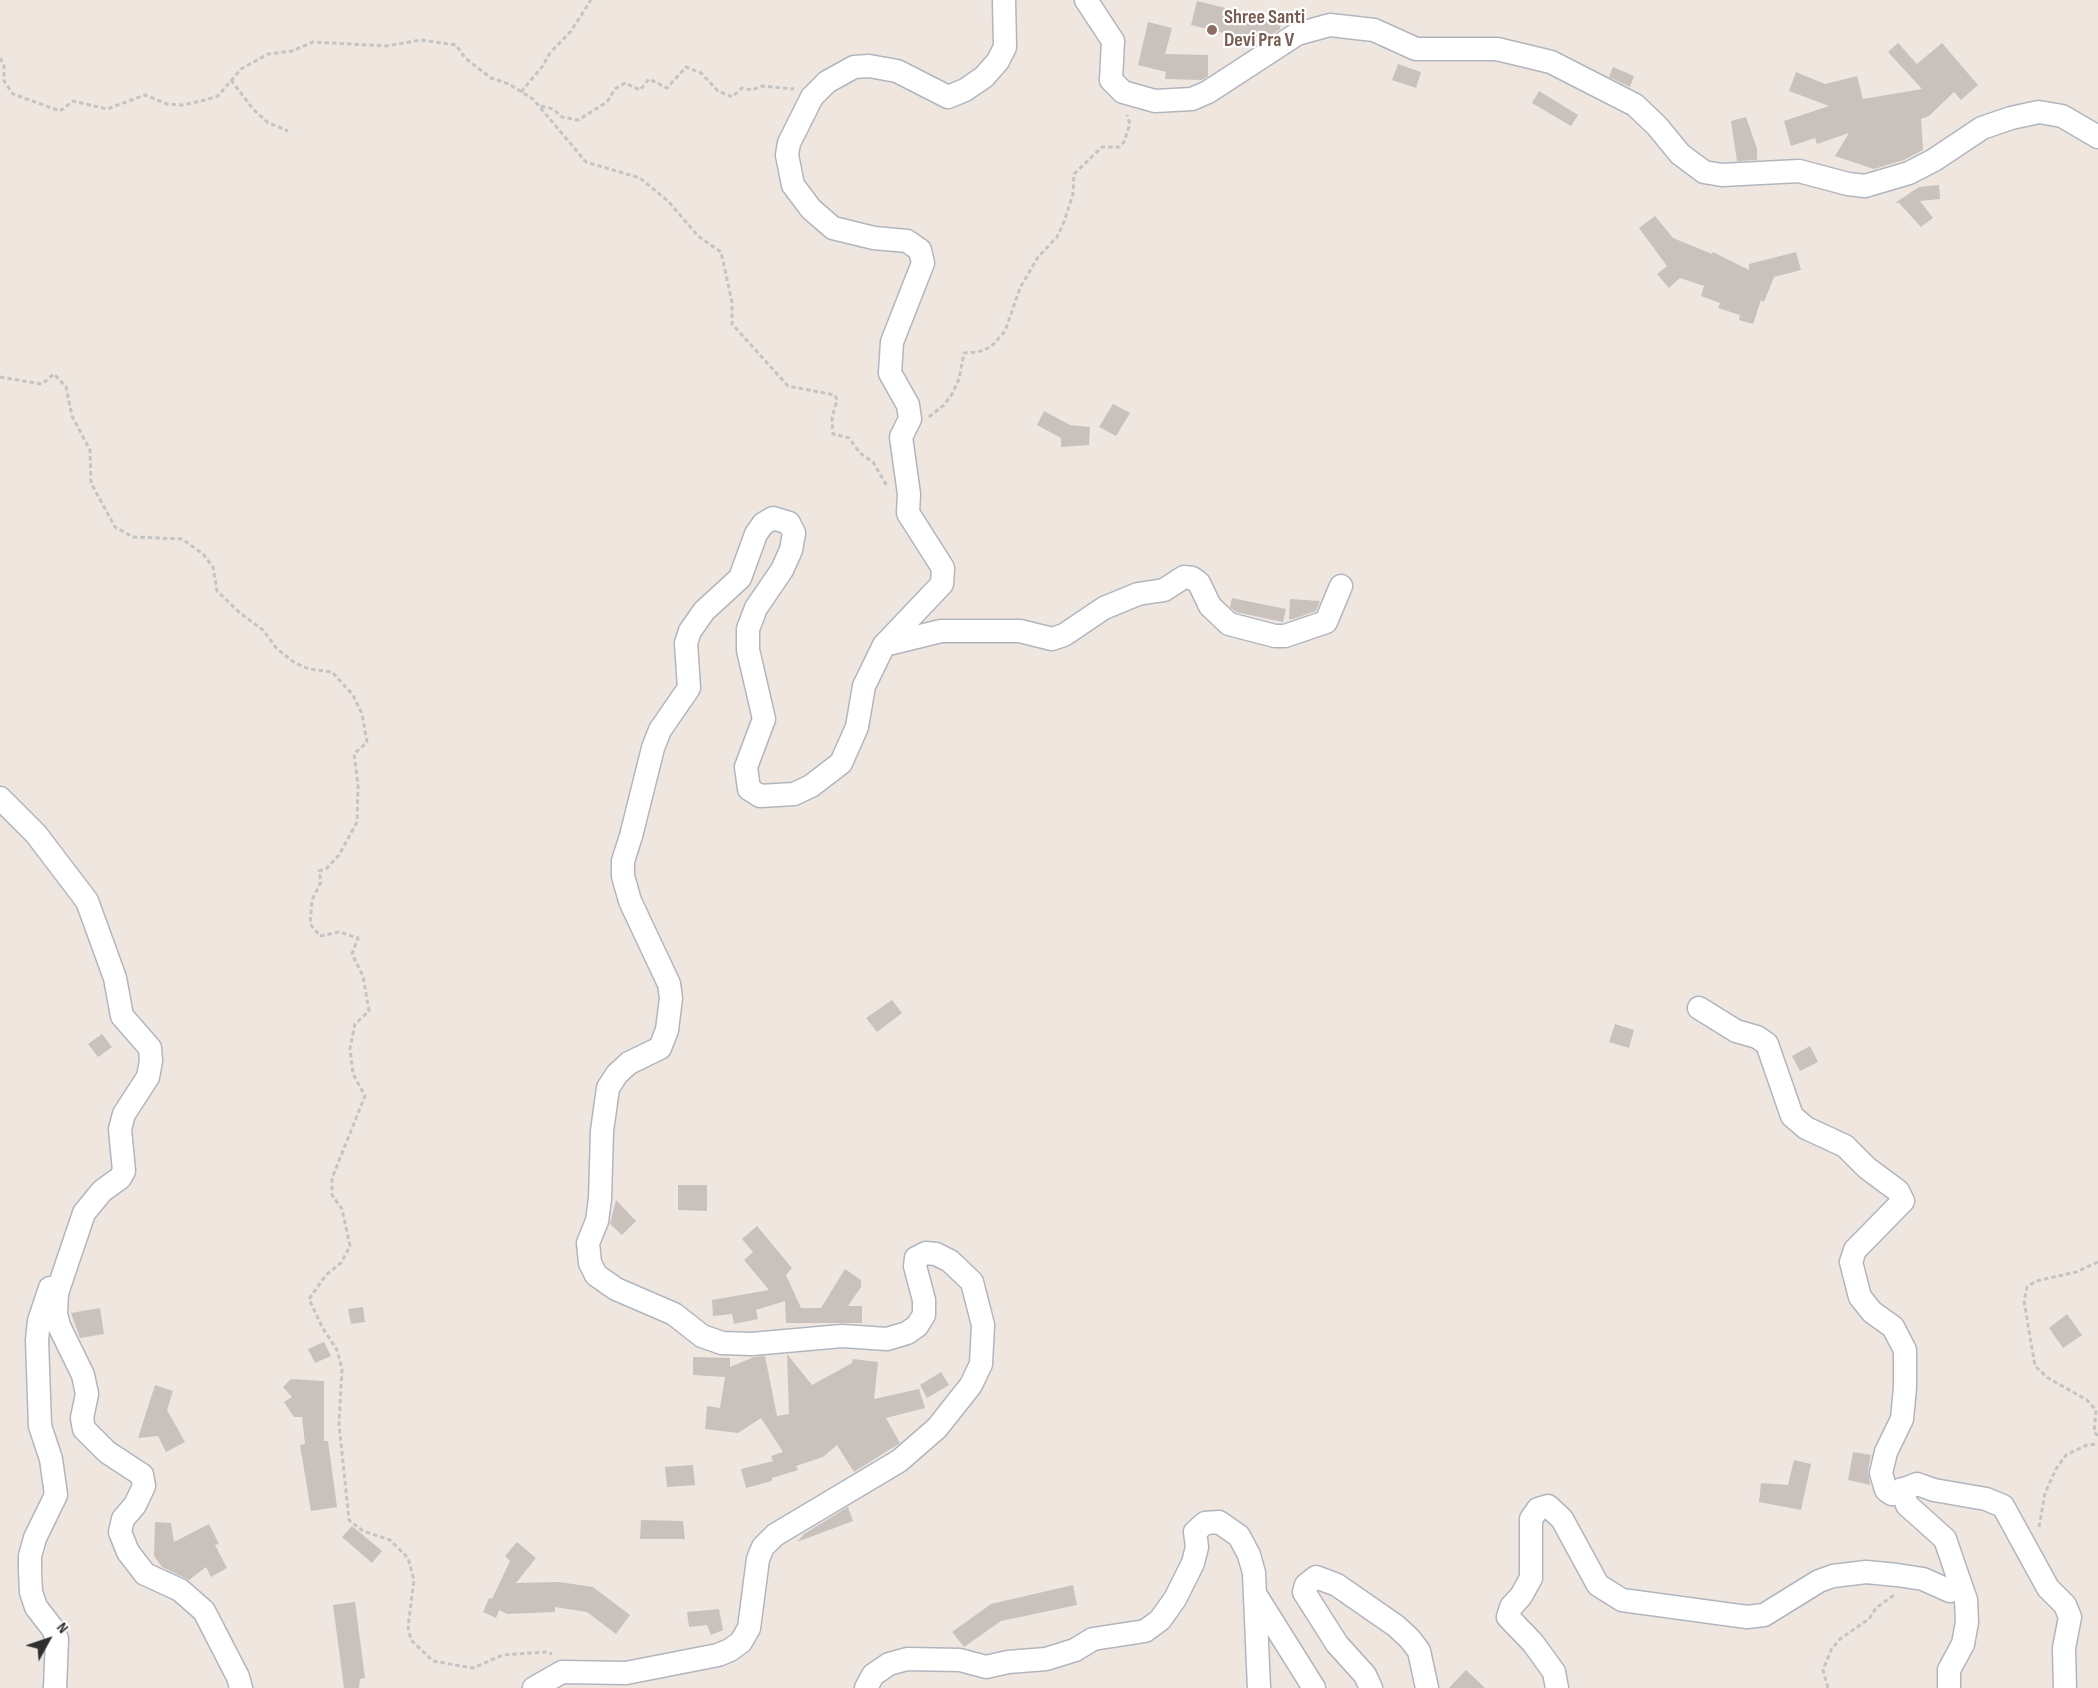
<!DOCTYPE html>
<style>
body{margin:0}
#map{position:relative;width:2098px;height:1688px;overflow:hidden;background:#efe6e0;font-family:"Sofia Sans Condensed",sans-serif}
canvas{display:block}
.north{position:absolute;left:18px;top:1610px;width:60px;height:60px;-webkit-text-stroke:4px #fff;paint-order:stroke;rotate:50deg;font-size:16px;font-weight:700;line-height:24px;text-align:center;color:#2e2e2e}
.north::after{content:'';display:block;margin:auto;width:21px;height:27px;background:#2e2e2e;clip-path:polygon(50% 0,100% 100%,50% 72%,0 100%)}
</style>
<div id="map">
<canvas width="2098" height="1688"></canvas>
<div class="north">N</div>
</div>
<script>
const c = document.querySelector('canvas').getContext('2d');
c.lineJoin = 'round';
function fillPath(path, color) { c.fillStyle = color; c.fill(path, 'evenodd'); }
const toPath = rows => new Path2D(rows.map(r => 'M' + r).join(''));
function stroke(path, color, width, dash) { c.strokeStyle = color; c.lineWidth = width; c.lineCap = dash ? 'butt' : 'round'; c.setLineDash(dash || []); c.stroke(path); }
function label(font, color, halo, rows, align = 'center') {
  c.font = font + ' "Sofia Sans Condensed",sans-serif'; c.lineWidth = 4.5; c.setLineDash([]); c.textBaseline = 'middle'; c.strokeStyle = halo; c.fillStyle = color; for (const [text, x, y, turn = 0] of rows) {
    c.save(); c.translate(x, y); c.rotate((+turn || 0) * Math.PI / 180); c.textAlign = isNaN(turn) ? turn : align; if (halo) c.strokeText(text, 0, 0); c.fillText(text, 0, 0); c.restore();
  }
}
const building = toPath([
 [1197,1,1261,17,1281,19,1280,29,1266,38,1254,36,1253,40,1191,25],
 [1148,22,1172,28,1165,54,1208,55,1208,76,1202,80,1165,79,1166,72,1138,65],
 [1898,43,1917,64,1942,43,1978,85,1961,100,1954,92,1929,116,1921,119,1923,150,1904,160,1874,169,1835,156,1849,133,1817,144,1815,138,1791,146,1784,121,1829,106,1789,91,1796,72,1825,84,1857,76,1863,99,1922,89,1888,52],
 [1398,64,1421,72,1416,88,1392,80],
 [1613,67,1634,76,1630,87,1609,77],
 [1539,91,1578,115,1571,126,1532,103],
 [1746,117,1757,149,1757,160,1737,161,1731,121],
 [1939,185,1940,199,1920,201,1933,218,1921,227,1899,203,1895,203,1919,187],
 [1655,216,1673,238,1712,254,1713,252,1749,270,1749,264,1796,252,1801,270,1774,277,1764,302,1761,300,1753,324,1739,320,1740,315,1718,308,1720,303,1701,296,1704,286,1680,278,1669,288,1657,274,1667,266,1639,228],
 [1113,404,1130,413,1116,436,1099,427],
 [1044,411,1070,425,1090,427,1089,445,1061,447,1061,438,1037,425],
 [1232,598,1286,609,1283,622,1236,612,1230,607],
 [1290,599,1320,601,1316,611,1293,619,1289,619],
 [892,1000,902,1013,877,1032,866,1018],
 [1615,1024,1634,1030,1629,1048,1609,1042],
 [102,1034,112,1047,98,1057,88,1044],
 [1810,1046,1818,1062,1800,1071,1792,1056],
 [678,1185,707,1185,707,1211,678,1210],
 [616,1200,636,1221,622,1235,610,1224],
 [757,1226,792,1268,786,1275,801,1308,821,1308,845,1269,861,1280,861,1287,848,1306,862,1306,862,1323,786,1323,785,1301,756,1310,758,1319,734,1324,732,1314,713,1316,712,1300,769,1290,744,1260,753,1252,742,1239],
 [363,1307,365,1322,351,1324,348,1309],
 [100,1308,104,1334,80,1338,71,1313],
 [2067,1314,2082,1335,2063,1348,2049,1328],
 [324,1342,331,1356,315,1363,308,1349],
 [787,1354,812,1385,852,1363,853,1359,878,1362,874,1399,919,1389,925,1408,886,1418,900,1443,854,1472,837,1445,823,1457,796,1466,798,1470,772,1478,772,1481,746,1488,741,1469,773,1461,771,1456,783,1452,761,1418,738,1433,705,1429,707,1406,720,1408,725,1377,693,1375,693,1357,730,1358,730,1367,754,1357,765,1356,777,1416,789,1414],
 [941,1372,949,1385,927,1398,920,1385],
 [291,1379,324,1381,324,1441,328,1441,337,1507,311,1511,300,1445,305,1444,302,1417,294,1417,284,1402,292,1397,283,1387],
 [155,1385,173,1391,167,1410,185,1442,166,1452,158,1436,138,1438],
 [1853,1452,1871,1455,1868,1470,1870,1485,1848,1480],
 [1794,1460,1811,1464,1801,1510,1759,1502,1761,1483,1788,1485],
 [693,1465,695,1485,667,1487,665,1467],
 [848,1507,853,1521,797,1542,804,1534],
 [641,1520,683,1521,685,1539,640,1539],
 [155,1522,171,1523,174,1542,209,1524,219,1544,215,1545,227,1568,211,1577,206,1567,189,1580,162,1567,154,1556],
 [352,1526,382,1551,372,1563,342,1537],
 [517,1542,536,1558,516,1583,559,1582,593,1587,630,1615,616,1634,587,1612,555,1607,555,1612,507,1614,499,1610,496,1618,483,1612,489,1598,492,1599,510,1561,505,1556],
 [1073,1585,1077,1605,1001,1621,964,1647,952,1632,991,1604],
 [355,1602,365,1678,360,1679,359,1688,344,1688,333,1605],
 [719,1609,723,1630,711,1635,707,1625,689,1627,687,1612],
 [1466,1670,1485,1688,1449,1688]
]);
const path = toPath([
 [0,58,4,65,4,81,13,94,60,111,73,101,107,109,145,95,167,104,183,105,205,100,218,96,241,69,268,54,292,51,313,42,386,46,421,40,456,45,465,58,491,78,509,84,533,99,586,162,640,178,668,201,698,236,721,252,732,302,732,324,788,386,835,395,837,400,832,417,833,434,849,438,860,453,873,462,887,486],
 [231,80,253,109,267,122,288,131],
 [521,92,542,67,550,53,571,31,591,0],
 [541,106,553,109,562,117,578,120,607,102,615,89,625,83,640,90,649,79,667,88,686,67,701,73,718,91,732,97,742,88,752,90,762,86,794,89],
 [0,377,42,384,54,374,66,387,72,416,90,450,91,483,115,527,133,537,182,539,203,554,213,567,217,591,240,613,263,630,277,649,295,663,309,669,332,672,353,695,362,714,367,742,354,754,358,785,357,822,339,855,327,868,319,871,321,882,312,900,310,924,320,936,339,932,358,938,352,954,363,976,369,1011,355,1024,350,1048,353,1074,365,1096,332,1178,332,1195,342,1209,350,1246,341,1263,326,1275,309,1299,322,1327,337,1350,342,1369,339,1424,349,1520,363,1531,390,1540,408,1558,414,1580,408,1627,411,1640,433,1661,473,1668,503,1655,547,1652,552,1654],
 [929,417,944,405,952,394,959,379,964,353,978,352,991,347,1005,331,1020,288,1038,257,1057,237,1064,222,1073,194,1074,174,1102,147,1119,147,1124,142,1130,124,1127,115],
 [2098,1262,2076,1272,2036,1281,2027,1287,2024,1301,2035,1366,2048,1378,2087,1400,2096,1410,2094,1432,2098,1436],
 [2039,1527,2045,1493,2056,1469,2066,1455,2087,1445,2098,1444],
 [1828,1688,1823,1670,1831,1650,1840,1639,1869,1619,1876,1608,1894,1595]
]);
const minor = toPath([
 [1086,0,1113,41,1111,80,1123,92,1155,101,1192,99,1208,92,1297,34,1330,25,1374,30,1416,49,1497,49,1551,62,1635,105,1657,126,1680,154,1704,172,1722,175,1799,171,1848,184,1865,186,1909,173,1934,160,1982,128,2011,118,2039,112,2062,116,2098,137],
 [884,645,941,631,1020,631,1052,639,1064,635,1104,608,1138,594,1164,590,1184,577,1192,578,1199,583,1210,606,1229,624,1275,636,1285,636,1326,622,1341,586],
 [0,798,36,834,87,901,115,978,122,1016,150,1048,151,1061,148,1077,124,1114,120,1129,124,1171,120,1178,102,1191,84,1213,57,1293,56,1314,59,1326,83,1375,87,1394,82,1418,84,1429,107,1452,142,1475,144,1486,135,1505,123,1519,120,1532,128,1552,145,1574,180,1590,204,1611,238,1677,241,1688],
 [1699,1008,1736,1031,1757,1037,1767,1044,1792,1116,1806,1128,1845,1146,1867,1168,1898,1191,1903,1201,1855,1250,1851,1262,1860,1297,1872,1312,1893,1327,1905,1350,1905,1388,1902,1419,1886,1452,1881,1473,1886,1490,1892,1494,1917,1484,1934,1490,1986,1499,2003,1506,2048,1588,2065,1605,2070,1617,2064,1648,2065,1688],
 [50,1288,39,1321,37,1340,40,1426,51,1459,56,1495,35,1538,30,1556,30,1571,31,1592,36,1607,53,1629,57,1639,55,1688],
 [1257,1597,1314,1688],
 [534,1688,562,1672,626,1673,718,1655,730,1650,741,1642,749,1628,758,1559,763,1547,775,1535,899,1461,937,1428,971,1385,981,1364,983,1325,972,1282,950,1261,936,1254,926,1253,916,1258,915,1266,924,1300,924,1315,917,1326,907,1333,887,1339,842,1336,752,1344,722,1343,702,1336,674,1314,616,1289,596,1275,590,1263,588,1243,597,1221,600,1199,602,1131,608,1088,617,1074,629,1063,660,1048,667,1030,671,998,669,984,630,901,623,876,623,861,631,836,653,748,660,730,689,688,686,643,690,631,704,611,740,578,756,534,763,524,773,518,789,523,794,533,791,550,782,570,756,608,748,629,748,650,764,719,746,767,749,789,760,796,794,794,811,786,841,763,857,727,864,686,884,645,942,584,943,568,908,513,909,494,901,437,910,419,908,405,890,373,892,342,923,263,920,250,907,241,874,238,833,228,811,209,793,185,787,155,789,143,812,97,827,82,854,67,869,66,897,71,948,97,965,90,984,77,998,61,1005,47,1004,0],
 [866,1688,873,1675,889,1664,907,1659,960,1660,986,1667,1008,1662,1046,1659,1075,1650,1093,1639,1145,1631,1160,1620,1175,1599,1193,1563,1197,1547,1195,1532,1205,1523,1219,1522,1239,1536,1249,1555,1254,1573,1259,1688],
 [1371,1688,1365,1675,1337,1644,1304,1592,1306,1585,1316,1577,1337,1585,1396,1626,1410,1639,1419,1651,1427,1688],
 [1557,1688,1554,1672,1533,1643,1508,1617,1511,1607,1521,1596,1531,1578,1531,1519,1538,1509,1548,1506,1562,1519,1598,1585,1622,1600,1747,1617,1764,1615,1819,1581,1833,1576,1866,1572,1897,1575,1923,1579,1950,1591,1954,1589,1959,1580,1945,1539,1907,1505,1902,1489],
 [1949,1688,1949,1670,1963,1644,1967,1622,1966,1600,1959,1580]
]);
const markers = [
 [1212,30,6,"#8d6e63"]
];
const educationNames = [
 ["Shree Santi",1224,18],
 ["Devi Pra V",1224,41]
];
fillPath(building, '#c8c1bc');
stroke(minor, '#b1b6be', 25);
stroke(path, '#c4c4c4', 3, [4.5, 3]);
stroke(minor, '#fff', 22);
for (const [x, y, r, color] of markers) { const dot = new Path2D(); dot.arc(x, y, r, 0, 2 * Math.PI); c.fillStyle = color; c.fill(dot); stroke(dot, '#fff', 2); }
label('bold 20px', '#785e54', '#fff', educationNames, 'left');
</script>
